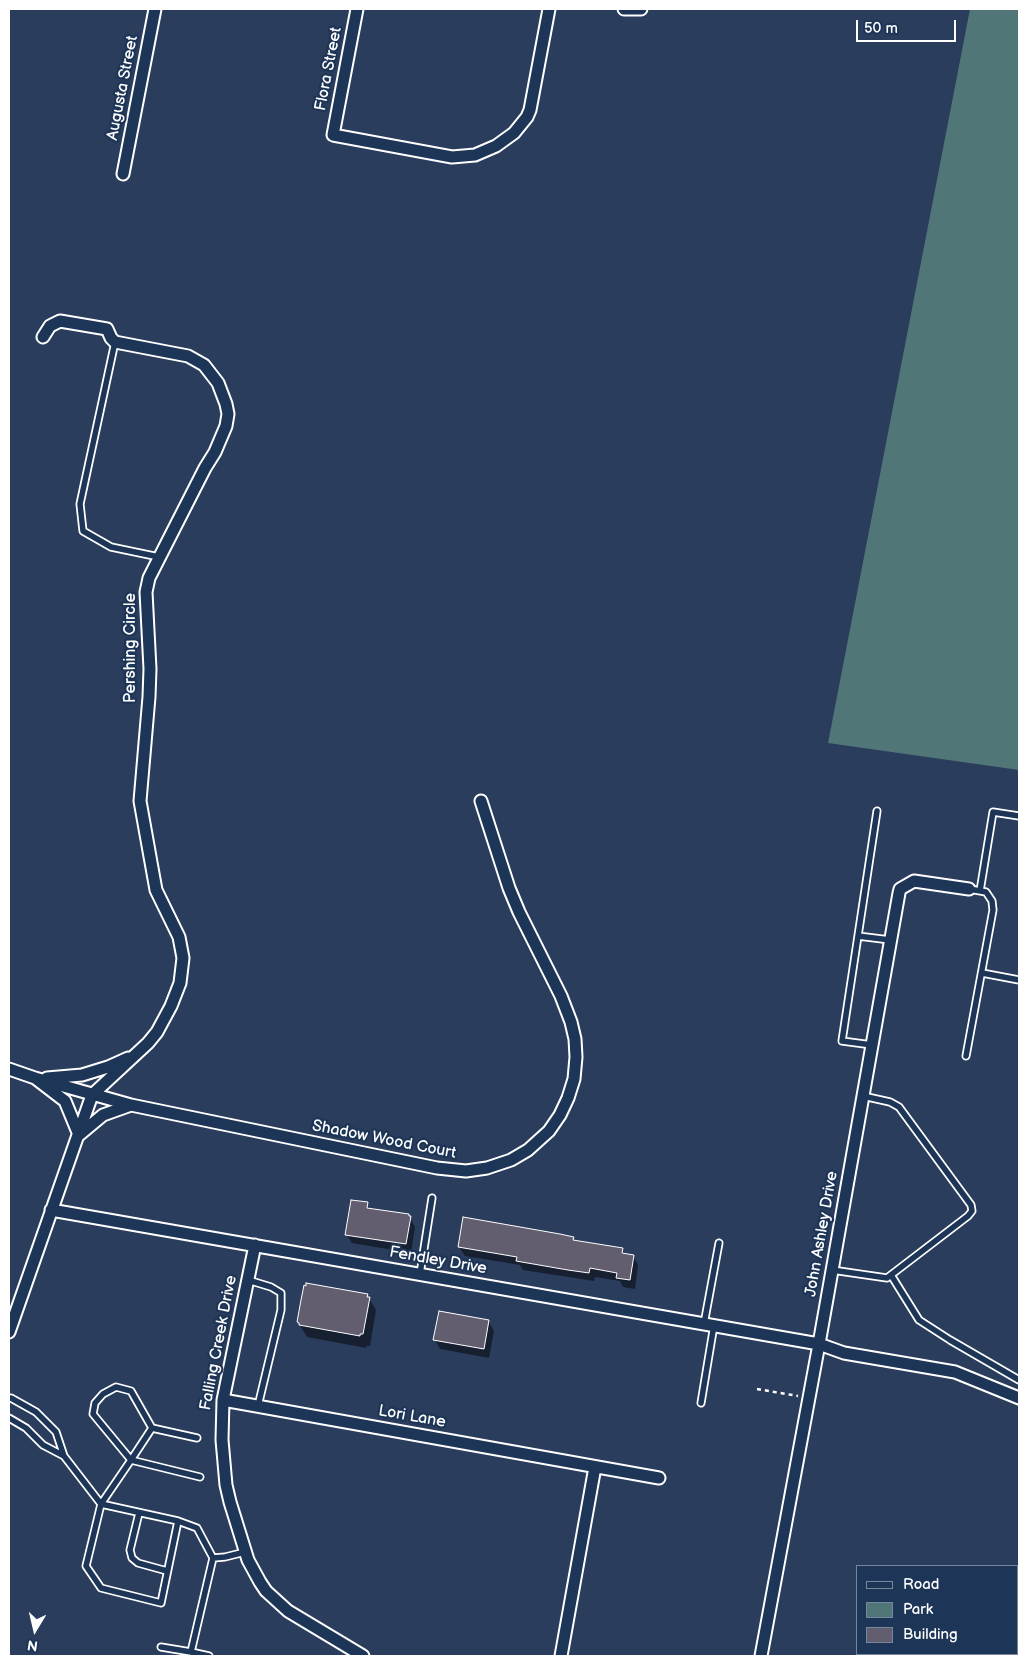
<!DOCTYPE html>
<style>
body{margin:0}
#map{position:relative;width:1028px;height:1665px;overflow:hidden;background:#2b3d5c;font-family:"Balsamiq Sans",sans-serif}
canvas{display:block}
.frame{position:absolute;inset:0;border:10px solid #fff;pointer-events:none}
.legend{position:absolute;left:856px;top:1565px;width:162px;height:90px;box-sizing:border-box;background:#1d3557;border:1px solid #77869a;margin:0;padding:6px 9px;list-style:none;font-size:15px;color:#fff}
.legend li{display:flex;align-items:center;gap:10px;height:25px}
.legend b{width:25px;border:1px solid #77869a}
.north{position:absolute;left:10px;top:1605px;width:50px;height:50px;-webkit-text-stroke:4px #1d3557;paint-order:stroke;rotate:189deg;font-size:14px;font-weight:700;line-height:20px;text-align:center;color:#fff}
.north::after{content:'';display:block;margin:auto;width:18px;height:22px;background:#fff;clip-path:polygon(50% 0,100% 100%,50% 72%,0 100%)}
.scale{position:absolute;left:856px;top:20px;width:100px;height:22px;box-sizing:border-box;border:2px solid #fff;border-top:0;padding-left:6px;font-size:15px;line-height:18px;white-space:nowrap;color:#fff;-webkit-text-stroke:4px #1d3557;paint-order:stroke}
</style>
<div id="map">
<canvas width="1028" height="1665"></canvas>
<div class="frame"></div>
<ul class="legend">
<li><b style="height:6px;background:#1d3557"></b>Road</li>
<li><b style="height:14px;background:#517678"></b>Park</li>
<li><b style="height:14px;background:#625e70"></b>Building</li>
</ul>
<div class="north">N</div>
<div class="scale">50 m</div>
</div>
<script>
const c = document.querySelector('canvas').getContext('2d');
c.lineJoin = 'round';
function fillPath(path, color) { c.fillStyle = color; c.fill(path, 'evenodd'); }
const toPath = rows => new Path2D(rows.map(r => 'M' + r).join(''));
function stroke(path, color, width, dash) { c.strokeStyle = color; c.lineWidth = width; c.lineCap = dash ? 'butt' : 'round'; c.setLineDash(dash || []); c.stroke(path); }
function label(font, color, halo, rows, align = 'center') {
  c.font = font + ' "Balsamiq Sans",sans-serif'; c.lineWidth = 4.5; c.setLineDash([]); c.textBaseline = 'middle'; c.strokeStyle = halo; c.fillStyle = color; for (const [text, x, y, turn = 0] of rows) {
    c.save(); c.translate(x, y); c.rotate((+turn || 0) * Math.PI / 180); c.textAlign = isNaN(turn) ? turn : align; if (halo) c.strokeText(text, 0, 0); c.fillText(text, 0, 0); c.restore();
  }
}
const green = toPath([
 [970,9,1019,9,1019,770,828,743]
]);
const shadow = toPath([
 [367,1204,370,1209,410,1218,415,1227,411,1253,352,1243,346,1234],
 [573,1238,575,1241,622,1249,625,1255,633,1256,638,1265,635,1289,623,1287,620,1281,595,1277,594,1281,523,1270,520,1265,465,1256,459,1247],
 [367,1295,376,1310,370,1346,367,1346,366,1348,307,1337,298,1322],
 [489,1322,494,1331,489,1358,440,1349,435,1340]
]);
const building = toPath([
 [351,1200,368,1202,367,1208,409,1214,409,1216,411,1216,406,1244,345,1235,351,1200],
 [463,1217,560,1234,574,1237,573,1240,623,1248,622,1253,634,1255,630,1280,616,1278,617,1273,590,1268,589,1273,568,1270,516,1261,517,1257,458,1247,463,1217],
 [306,1283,368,1294,367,1297,370,1297,363,1334,360,1334,360,1336,299,1325,299,1323,297,1322,301,1300,304,1285,306,1286,306,1283],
 [439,1311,489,1320,484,1349,433,1340,439,1311]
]);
const path = toPath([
 [757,1389,798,1396]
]);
const lane = toPath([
 [115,342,80,504,83,531,111,547,159,557],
 [980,891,993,812,1019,816],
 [858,936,890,940],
 [982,973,1019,980],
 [872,1045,842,1041,877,811],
 [966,1056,993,910,992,901,986,892,969,889],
 [832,1270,887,1278,968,1216,972,1211,971,1205,899,1107,890,1102,863,1096],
 [420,1274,432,1198],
 [891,1275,919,1320,950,1340,1019,1380],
 [248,1280,271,1287,281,1293,281,1310,258,1406],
 [704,1324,719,1243],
 [9,1398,11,1398,36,1412,56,1432,64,1456,43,1445,26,1428,9,1418],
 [701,1403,714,1325],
 [152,1428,197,1438],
 [64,1456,101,1504,178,1521,197,1528,213,1558,225,1557,245,1552],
 [139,1513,130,1550,132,1558,138,1563,167,1571],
 [178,1521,161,1603,101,1588,86,1566,101,1504,131,1460,152,1428,131,1391,116,1387,103,1394,95,1403,93,1414,131,1460,200,1477],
 [161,1647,191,1652],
 [209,1656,191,1652,213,1558]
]);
const street = toPath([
 [357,9,333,135,452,157,475,155,496,146,514,133,527,117,530,110,549,9],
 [624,9,641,9],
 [123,174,155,9],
 [9,1069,35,1078,65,1101,79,1135],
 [35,1078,131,1105,437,1168,466,1171,487,1168,511,1160,528,1150,549,1131,560,1115,568,1098,574,1079,576,1057,575,1039,571,1022,561,996,519,912,509,888,481,801],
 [47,1078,82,1075,108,1067,128,1058],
 [79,1135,103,1115,131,1105],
 [51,1210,819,1344,844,1353,955,1372,1019,1398],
 [255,1245,223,1400,222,1440,226,1485,230,1502,248,1560,260,1582,266,1591,288,1611,363,1656],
 [9,1332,92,1095,148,1043,157,1032,171,1006,180,983,183,958,179,937,156,890,140,801,149,697,150,669,146,592,149,578,205,468,215,452,226,426,228,414,226,404,218,383,204,365,188,356,115,342,111,338,107,329,60,321,50,326,43,337],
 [223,1400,659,1478],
 [561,1656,595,1467],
 [761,1656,819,1344,899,893,900,889,914,881,969,889]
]);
const streetNames = [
 ["Flora Street",329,69,-79],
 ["Augusta Street",123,88,-79],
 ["Pershing Circle",131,648,-90],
 ["Shadow Wood Court",384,1140,11],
 ["John Ashley Drive",822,1234,-80],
 ["Fendley Drive",438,1261,10],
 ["Falling Creek Drive",219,1343,-79],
 ["Lori Lane",412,1417,10]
];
fillPath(green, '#517678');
fillPath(shadow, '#0007');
fillPath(building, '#625e70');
stroke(building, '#fff', 1);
stroke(lane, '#fff', 9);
stroke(street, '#fff', 15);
stroke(path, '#fff', 2.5, [4, 4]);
stroke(lane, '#1d3557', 5.5);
stroke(street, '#1d3557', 11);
label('16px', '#fff', '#1d3557', streetNames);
</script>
